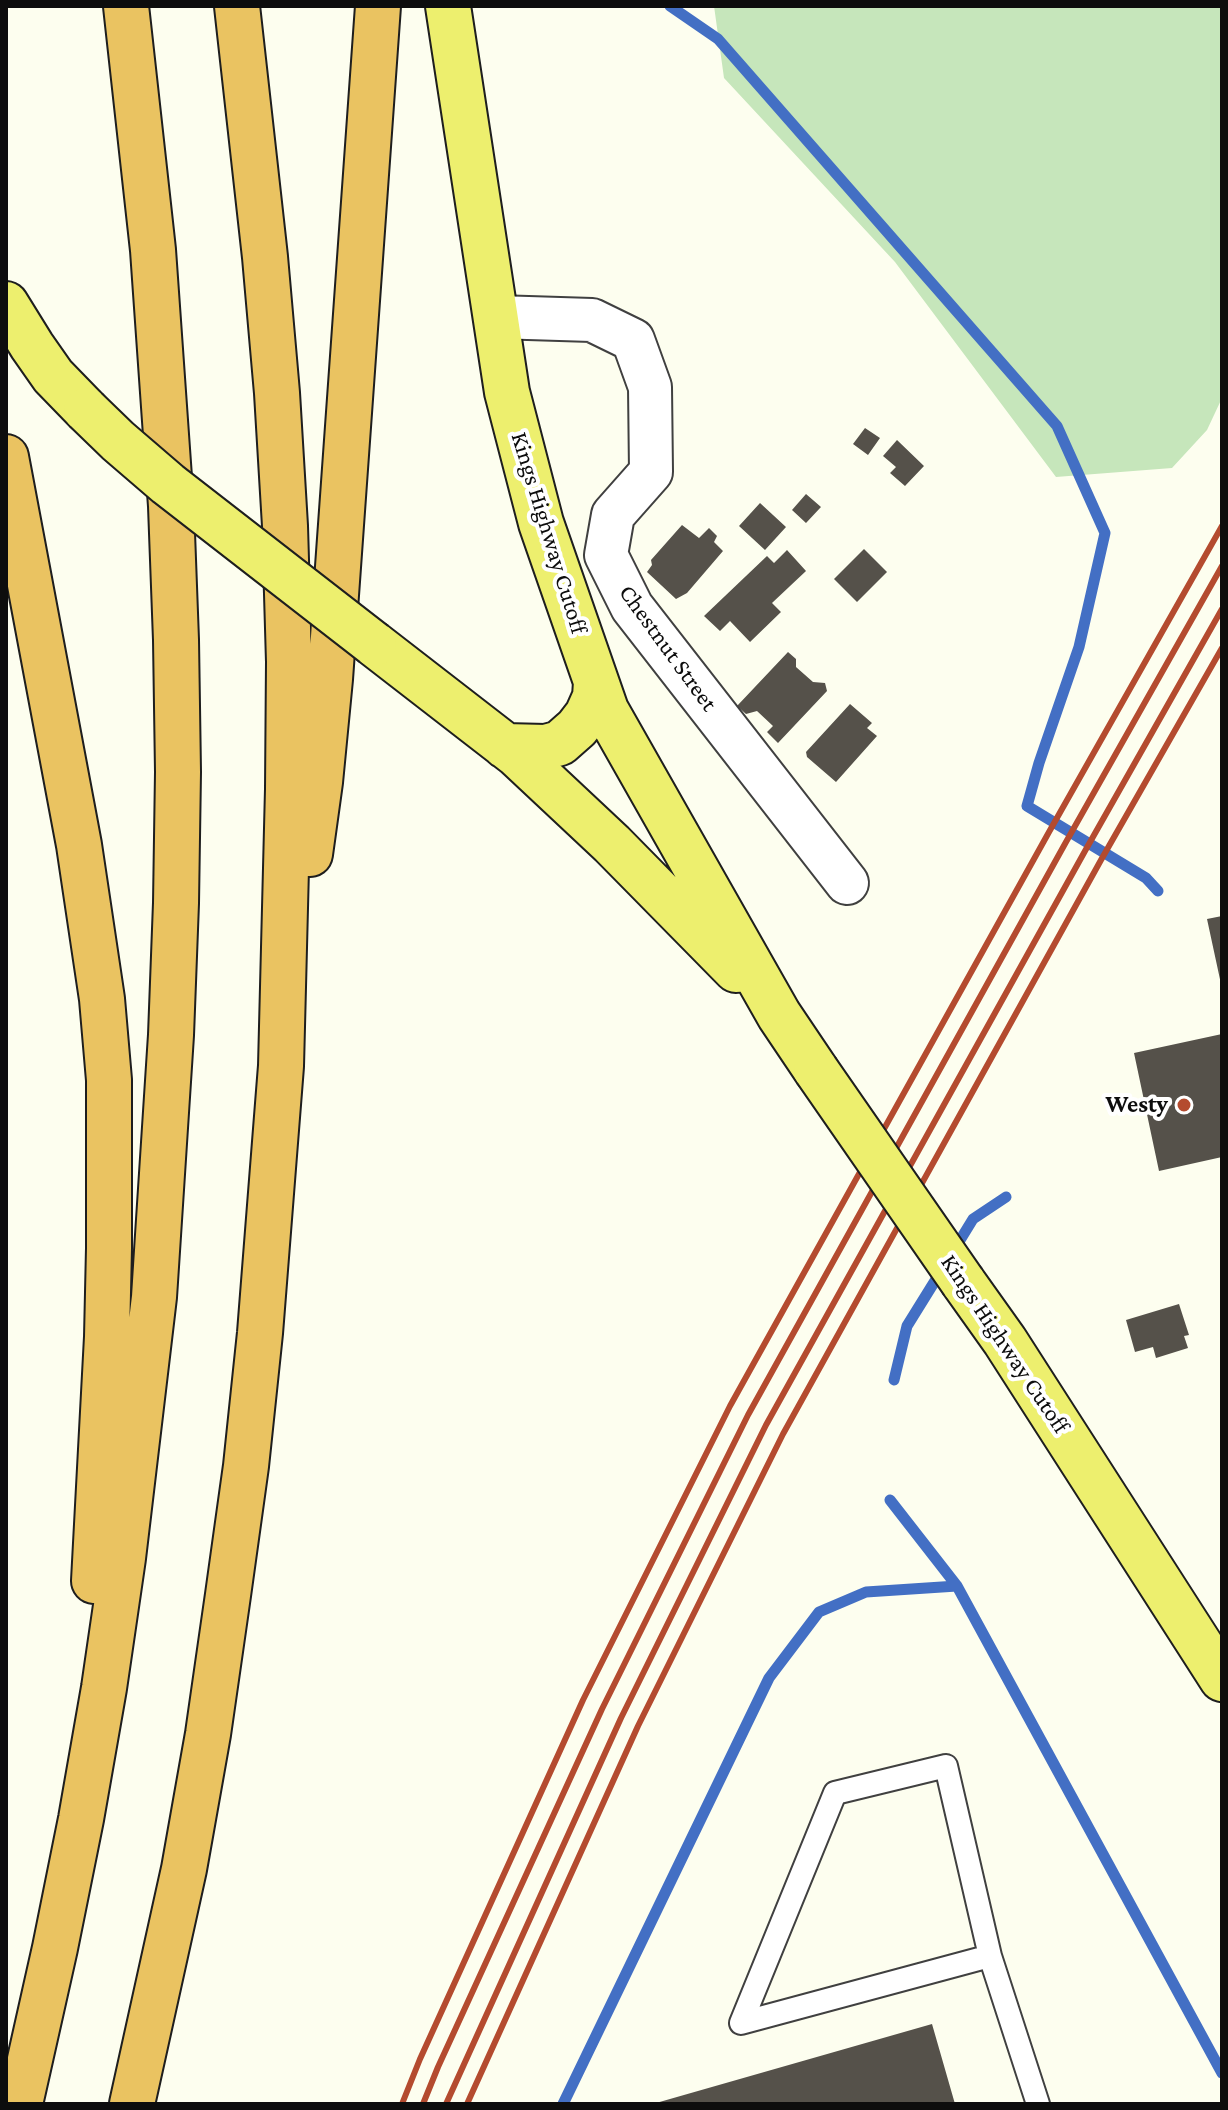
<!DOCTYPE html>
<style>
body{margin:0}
#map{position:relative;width:1228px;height:2110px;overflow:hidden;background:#fdfeef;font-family:"Crimson Pro",serif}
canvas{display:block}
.frame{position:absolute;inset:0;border:8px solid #0d0d0d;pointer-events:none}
</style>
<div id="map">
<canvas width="1228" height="2110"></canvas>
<div class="frame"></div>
</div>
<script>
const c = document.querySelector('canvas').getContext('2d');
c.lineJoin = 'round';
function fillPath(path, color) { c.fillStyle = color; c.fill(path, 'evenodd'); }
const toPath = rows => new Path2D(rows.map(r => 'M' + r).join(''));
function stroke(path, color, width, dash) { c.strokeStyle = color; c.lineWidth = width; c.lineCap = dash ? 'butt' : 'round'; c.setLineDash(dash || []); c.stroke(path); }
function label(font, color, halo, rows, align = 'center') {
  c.font = font + ' "Crimson Pro",serif'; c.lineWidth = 8; c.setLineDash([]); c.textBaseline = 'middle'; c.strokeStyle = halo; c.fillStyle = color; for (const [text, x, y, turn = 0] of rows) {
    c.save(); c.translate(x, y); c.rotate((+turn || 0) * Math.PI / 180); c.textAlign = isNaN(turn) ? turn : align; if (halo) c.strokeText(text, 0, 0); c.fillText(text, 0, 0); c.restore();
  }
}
const green = toPath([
 [714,6,1222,6,1222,398,1207,430,1172,468,1056,477,895,262,724,78]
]);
const stream = toPath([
 [670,6,718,39,1057,426,1105,533,1079,647,1039,763,1027,806,1146,878,1158,891],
 [954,1250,973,1219,1006,1197],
 [894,1380,907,1326,943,1268],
 [890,1500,957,1586,1222,2073],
 [563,2104,769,1678,819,1612,866,1592,957,1586]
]);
const building = toPath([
 [865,428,880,438,868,455,853,444],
 [897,440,924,466,905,486,890,473,896,467,883,456],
 [806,494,821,507,806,523,792,510],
 [760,503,786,527,765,550,739,526],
 [682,525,699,538,709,528,717,536,714,542,723,551,687,593,676,599,647,572,652,565,651,560],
 [864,549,887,572,857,602,834,579],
 [787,550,806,571,772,603,781,612,750,642,730,621,720,631,704,616,767,556,774,563],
 [788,652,796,659,796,667,813,682,825,683,827,691,778,743,767,732,773,726,757,711,746,714,737,706],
 [850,704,872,723,867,728,877,736,836,782,807,757,806,752],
 [1222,916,1222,984,1221,984,1207,919],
 [1222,1034,1222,1157,1159,1171,1134,1053],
 [1179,1304,1189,1335,1184,1336,1188,1348,1156,1358,1153,1347,1135,1352,1126,1320],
 [932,2024,955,2104,656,2104,656,2103]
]);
const lane = toPath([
 [990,1956,741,2023,835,1793,946,1766,990,1956,1038,2104]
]);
const street = toPath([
 [496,317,592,320,633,340,650,387,651,472,613,515,606,555,632,607,847,883]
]);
const primary = toPath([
 [448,6,507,392,541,523,606,710,779,1015,816,1070],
 [6,304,32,346,53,376,86,410],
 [374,644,516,754,612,844,736,970],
 [505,746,546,747,560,743,577,728,587,715,595,697,596,682],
 [963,1282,1005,1341,1222,1679]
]);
const highway = toPath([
 [6,457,79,845,102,999,109,1080,109,1248,107,1337,94,1581],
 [310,854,320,782,330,679,378,6],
 [20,2104,55,1948,81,1819,104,1688,123,1558,154,1297,171,1035,176,903,178,772,176,640,171,506,153,250,126,6],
 [132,2104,184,1869,208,1734,228,1595,246,1466,260,1333,281,1066,288,789,289,662,285,526,277,393,265,257,237,6]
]);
const rail = toPath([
 [402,2104,420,2059,583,1700,730,1406,1049,832,1222,526],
 [423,2104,438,2067,602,1709,748,1415,1066,842,1222,566],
 [446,2104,621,1718,766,1425,1085,851,1222,609],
 [467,2104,638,1726,783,1434,1101,860,1222,648]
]);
const primaryBridge = toPath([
 [86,410,118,441,168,484,374,644],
 [816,1070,963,1282]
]);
const markers = [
 [1184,1105,8,"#b44b2f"]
];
const streetNames = [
 ["Kings Highway Cutoff",549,533,73],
 ["Chestnut Street",668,648,54],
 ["Kings Highway Cutoff",1005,1344,56]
];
const poiNames = [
 ["Westy",1168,1105]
];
fillPath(green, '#c6e6bb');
stroke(stream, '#436fc4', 11);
fillPath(building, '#55514a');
stroke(lane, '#404040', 26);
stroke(street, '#404040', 46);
stroke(primary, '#1e1e1e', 48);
stroke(highway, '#1e1e1e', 48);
stroke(lane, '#fff', 22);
stroke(street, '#fff', 42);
stroke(primary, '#edef6e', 44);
stroke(highway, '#eac361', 44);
stroke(rail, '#b44b2f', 6);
stroke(primaryBridge, '#1e1e1e', 48, []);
stroke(primaryBridge, '#edef6e', 44);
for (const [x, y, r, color] of markers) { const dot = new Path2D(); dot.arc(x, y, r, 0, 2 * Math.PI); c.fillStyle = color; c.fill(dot); stroke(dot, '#fff', 3); }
label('24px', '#0d0d0d', '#fff', streetNames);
label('bold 24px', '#0d0d0d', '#fff', poiNames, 'right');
</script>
